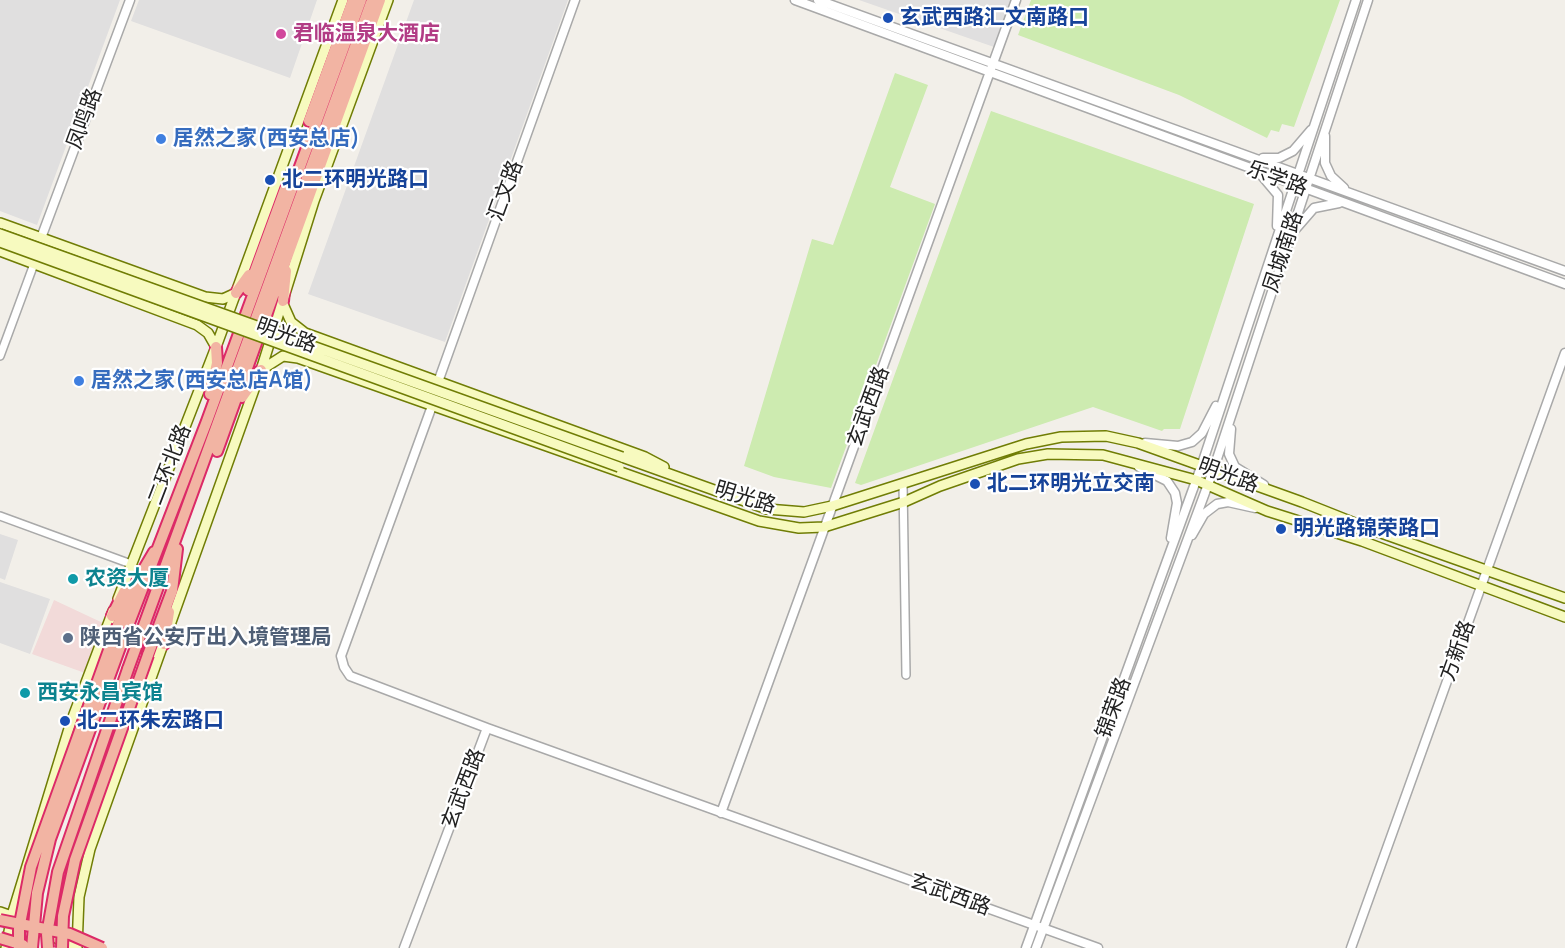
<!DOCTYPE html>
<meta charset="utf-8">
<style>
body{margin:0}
canvas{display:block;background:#f2efe9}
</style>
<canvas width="1565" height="948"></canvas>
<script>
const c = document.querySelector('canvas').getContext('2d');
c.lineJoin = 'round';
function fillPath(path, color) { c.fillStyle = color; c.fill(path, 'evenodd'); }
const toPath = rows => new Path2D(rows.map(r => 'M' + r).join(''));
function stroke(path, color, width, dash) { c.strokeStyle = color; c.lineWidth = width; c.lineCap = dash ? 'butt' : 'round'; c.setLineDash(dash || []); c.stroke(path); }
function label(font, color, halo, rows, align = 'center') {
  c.font = font + ' Manrope,"Noto Sans SC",sans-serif'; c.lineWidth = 4.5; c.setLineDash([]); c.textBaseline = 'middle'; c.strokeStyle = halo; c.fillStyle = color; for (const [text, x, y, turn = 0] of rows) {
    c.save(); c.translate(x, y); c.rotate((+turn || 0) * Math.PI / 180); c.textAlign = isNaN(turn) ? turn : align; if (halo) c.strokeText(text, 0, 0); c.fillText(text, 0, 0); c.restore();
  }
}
const residential = toPath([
 [0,0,120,0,37,225,0,211],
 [139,0,317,0,290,78,131,21],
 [414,0,568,0,445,342,308,294],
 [859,0,1012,0,994,47],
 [0,534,18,540,5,580,0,578],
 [0,582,50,599,30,654,0,643]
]);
const commercial = toPath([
 [54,600,103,623,85,673,32,654]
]);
const grass = toPath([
 [1031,0,1340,0,1294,127,1282,124,1279,132,1271,130,1267,138,1179,95,1018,35],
 [895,73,928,85,890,187,935,204,831,488,774,477,744,466,812,239,833,245],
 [991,111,1254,204,1180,429,1164,429,1162,431,1093,407,861,485,855,483]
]);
const minor = toPath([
 [0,356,34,264],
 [903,484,906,675],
 [0,516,131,564]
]);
const tertiary = toPath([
 [795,0,1565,284],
 [818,0,1565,271],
 [1325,136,1325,163,1331,176,1344,188],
 [1263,158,1279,158,1293,151,1311,130],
 [1262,176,1278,195,1277,226],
 [1294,231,1314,208,1339,203],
 [41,238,130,0],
 [438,382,575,0],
 [432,406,341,656,344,667,350,676,487,728],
 [1231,429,1229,454,1235,467,1264,485],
 [1145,443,1178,446,1192,442,1202,433,1216,406],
 [1139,467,1167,481,1175,493,1177,503,1171,538],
 [1192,535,1204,514,1217,504,1228,502,1255,508],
 [721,813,1016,0],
 [404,948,487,728,1098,948],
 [1026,948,1201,467,1356,0],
 [1036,948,1213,471,1368,0],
 [1351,948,1565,353]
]);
const secondary = toPath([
 [0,223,205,297,223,299,236,293],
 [0,251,197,325,208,333,216,347],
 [283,304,291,322,305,333,645,457,664,467],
 [261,370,283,356,298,358,759,521,799,528,824,527,904,502,940,486,1018,459,1048,454,1103,455,1196,480,1267,511,1362,541,1565,617],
 [622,457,767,509,804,512,832,506,1026,444,1061,437,1106,436,1138,443,1302,502,1370,529,1565,598],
 [118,599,216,347,343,0],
 [0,912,17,918],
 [43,931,75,948],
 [6,948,12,915,71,722,113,611],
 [77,948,79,897,90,849,261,370,314,201,388,0]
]);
const trunk = toPath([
 [309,121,353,0],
 [248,290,285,189],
 [236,293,249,275],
 [283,301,286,271],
 [210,394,217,363,216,347],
 [242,397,261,370],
 [217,451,380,0],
 [112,616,124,592],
 [118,625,131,591,154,552],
 [124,636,207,421,361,0],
 [164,644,169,612],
 [148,655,172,591,177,549],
 [128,669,372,0]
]);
const secondaryBridge = toPath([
 [0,234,622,457],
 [0,242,619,467]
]);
const trunkBridge = toPath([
 [0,920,70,934,102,948],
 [0,938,23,945],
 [19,948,19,929,31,867,118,625],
 [32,948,37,893,50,839,124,636],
 [48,948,47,934,58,872,128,669],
 [62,948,63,916,75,860,148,655]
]);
const markers = [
 [888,18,6,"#1a4fb4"],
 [281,34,6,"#d1479c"],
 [161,139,6,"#3f7fe0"],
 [270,180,6,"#1a4fb4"],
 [79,381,6,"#3f7fe0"],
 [975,484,6,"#1a4fb4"],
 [1281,529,6,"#1a4fb4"],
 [73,579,6,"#0f9aa8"],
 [68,638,6,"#5c6f8a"],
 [25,693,6,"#0f9aa8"],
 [65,721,6,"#1a4fb4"]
];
const transitNames = [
 ["玄武西路汇文南路口",900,18],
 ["北二环明光路口",282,180],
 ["北二环明光立交南",987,484],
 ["明光路锦荣路口",1293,529],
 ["北二环朱宏路口",77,721]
];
const hotelNames = [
 ["君临温泉大酒店",293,34]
];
const streetNames = [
 ["凤鸣路",85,119,-70],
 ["乐学路",1277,179,20],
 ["汇文路",506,191,-70],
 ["凤城南路",1284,252,-72],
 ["明光路",286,336,20],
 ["玄武西路",869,407,-70],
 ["二环北路",170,465,-69],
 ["明光路",1228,476,20],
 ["明光路",745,498,17],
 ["方新路",1458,651,-70],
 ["锦荣路",1114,708,-70],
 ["玄武西路",464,789,-69],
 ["玄武西路",950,895,20]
];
const shopNames = [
 ["居然之家(西安总店)",173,139],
 ["居然之家(西安总店A馆)",91,381]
];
const cultureNames = [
 ["农资大厦",85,579],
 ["西安永昌宾馆",37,693]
];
const serviceNames = [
 ["陕西省公安厅出入境管理局",80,638]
];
fillPath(residential, '#e0dfdf');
fillPath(commercial, '#f2dad9');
fillPath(grass, '#cdebb0');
stroke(minor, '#a9a9a9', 10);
stroke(tertiary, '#a9a9a9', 11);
stroke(secondary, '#707d05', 12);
stroke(trunk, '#dc2a67', 14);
stroke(minor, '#fff', 7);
stroke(tertiary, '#fff', 8);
stroke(secondary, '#f7fabf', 9);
stroke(trunk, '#f2b4a3', 10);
stroke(secondaryBridge, '#707d05', 12, []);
stroke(trunkBridge, '#dc2a67', 14, []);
stroke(secondaryBridge, '#f7fabf', 9);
stroke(trunkBridge, '#f2b4a3', 10);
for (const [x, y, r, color] of markers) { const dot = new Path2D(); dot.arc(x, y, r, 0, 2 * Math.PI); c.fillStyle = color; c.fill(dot); stroke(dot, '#fff', 2); }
label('bold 21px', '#164399', '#fff', transitNames, 'left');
label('bold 21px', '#b23c85', '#fff', hotelNames, 'left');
label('21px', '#222', '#fff', streetNames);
label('bold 21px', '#366cbe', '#fff', shopNames, 'left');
label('bold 21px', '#0d838f', '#fff', cultureNames, 'left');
label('bold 21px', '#4e5e75', '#fff', serviceNames, 'left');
</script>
